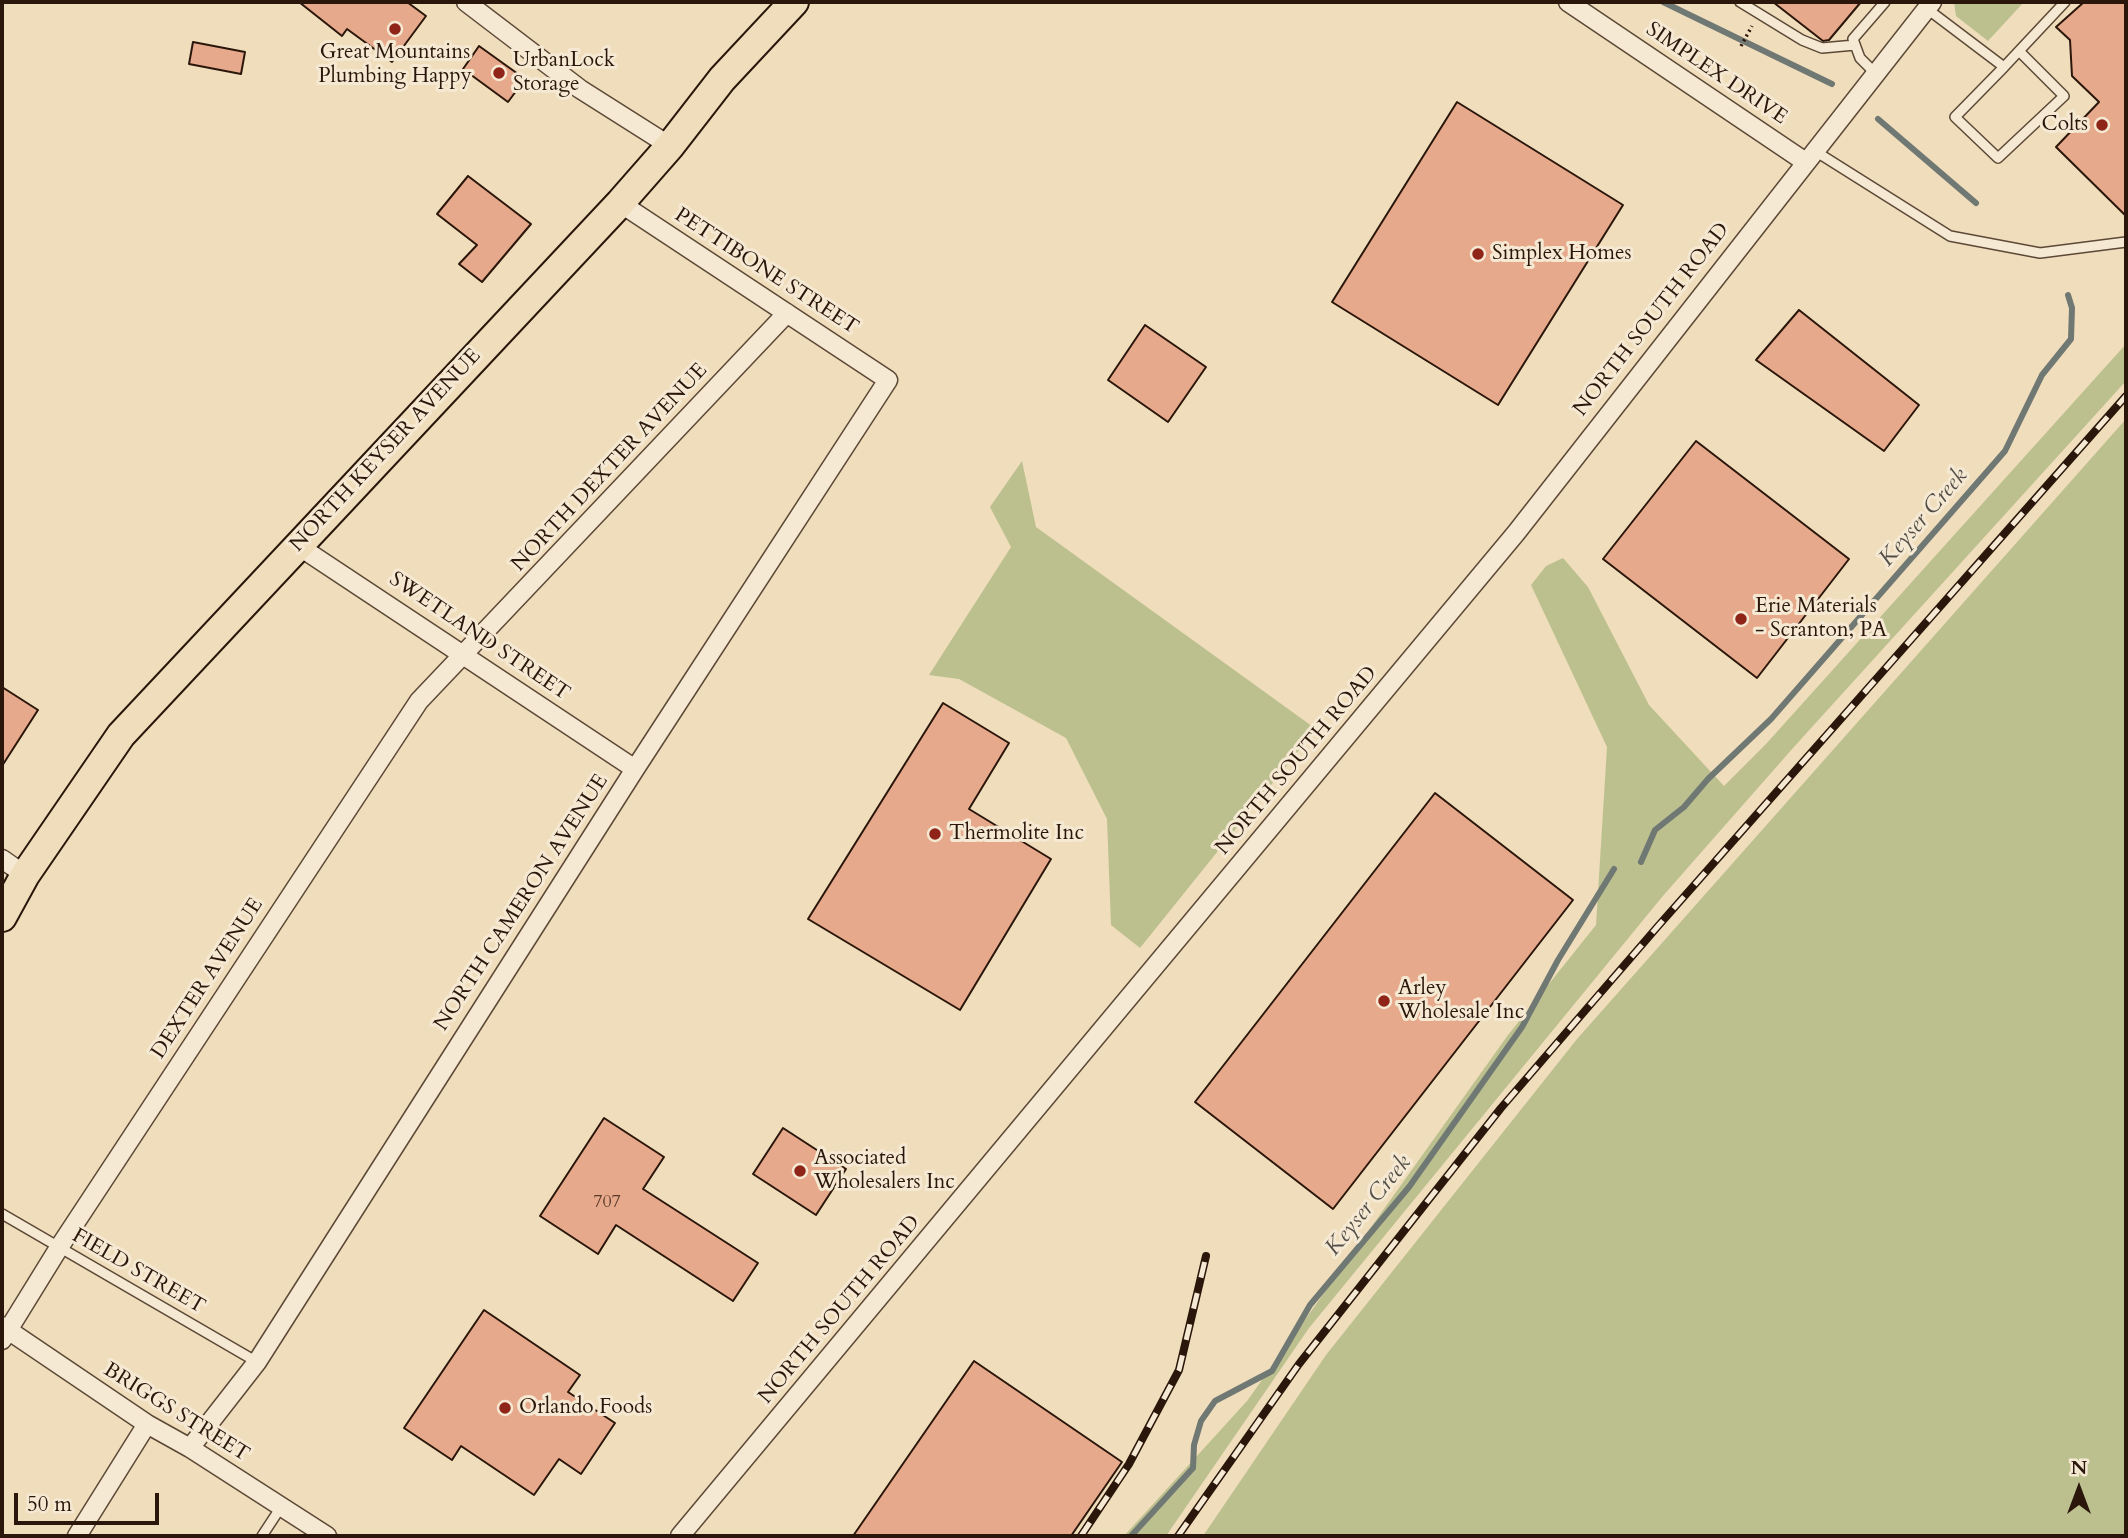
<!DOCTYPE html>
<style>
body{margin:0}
#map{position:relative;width:2128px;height:1538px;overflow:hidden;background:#f0ddbb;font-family:Cardo,serif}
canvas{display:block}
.frame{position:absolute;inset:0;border:4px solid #2a160a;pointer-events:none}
.north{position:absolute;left:2044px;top:1454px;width:70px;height:70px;-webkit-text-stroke:5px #f5e9d3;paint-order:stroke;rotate:0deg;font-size:19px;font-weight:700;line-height:28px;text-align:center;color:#2a160a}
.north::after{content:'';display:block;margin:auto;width:24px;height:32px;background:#2a160a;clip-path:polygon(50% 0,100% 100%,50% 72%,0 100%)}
.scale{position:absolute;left:14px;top:1493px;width:145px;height:32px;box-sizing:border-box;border:4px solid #2a160a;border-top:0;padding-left:9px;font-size:21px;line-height:24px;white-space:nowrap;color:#2a160a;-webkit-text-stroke:5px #f5e9d3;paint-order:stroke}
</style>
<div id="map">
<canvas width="2128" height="1538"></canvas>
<div class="frame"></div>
<div class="north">N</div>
<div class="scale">50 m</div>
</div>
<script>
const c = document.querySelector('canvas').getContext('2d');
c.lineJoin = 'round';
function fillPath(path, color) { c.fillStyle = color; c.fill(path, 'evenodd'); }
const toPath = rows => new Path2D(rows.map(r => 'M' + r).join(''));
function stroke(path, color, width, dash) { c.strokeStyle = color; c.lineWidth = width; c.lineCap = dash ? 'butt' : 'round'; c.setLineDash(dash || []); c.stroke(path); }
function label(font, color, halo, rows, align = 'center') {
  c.font = font + ' Cardo,serif'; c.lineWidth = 6; c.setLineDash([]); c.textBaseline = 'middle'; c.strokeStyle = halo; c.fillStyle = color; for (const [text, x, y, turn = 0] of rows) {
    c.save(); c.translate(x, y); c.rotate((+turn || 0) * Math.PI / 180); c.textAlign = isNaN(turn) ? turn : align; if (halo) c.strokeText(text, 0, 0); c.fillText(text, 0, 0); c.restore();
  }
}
const green = toPath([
 [1954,2,2024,2,1988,41,1956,16],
 [2126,344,2126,381,1793,748,1662,897,1309,1328,1166,1536,1124,1536,1247,1401,1508,1035,1596,925,1607,747,1531,585,1546,566,1563,558,1588,587,1649,705,1724,786,1766,744],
 [2126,419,2126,1536,1203,1536,1326,1355,1577,1039],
 [1022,461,1036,527,1316,729,1140,948,1111,925,1107,819,1066,738,959,679,929,675,1011,547,990,507]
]);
const stream = toPath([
 [1663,2,1832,84],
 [1878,119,1976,203],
 [1641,862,1655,830,1684,807,1708,779,1771,719,2005,451,2042,375,2071,339,2072,308,2068,295],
 [1131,1536,1193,1468,1194,1445,1201,1421,1215,1401,1272,1371,1310,1305,1409,1187,1522,1027,1558,960,1614,869]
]);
const building = toPath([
 [299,2,407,2,426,16,392,62,347,29,342,36,299,2],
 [1773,2,1861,2,1829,40,1823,41,1773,2],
 [2084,2,2126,2,2126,216,2056,147,2099,102,2072,76,2070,40,2056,27,2084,2],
 [193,42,245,52,241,74,189,64,193,42],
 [479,46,525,79,508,102,463,69,479,46],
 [1457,102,1623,205,1498,405,1332,302,1457,102],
 [468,176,531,224,482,282,459,264,477,245,437,214,468,176],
 [1799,310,1919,405,1884,451,1756,360,1799,310],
 [1145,325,1206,367,1168,422,1108,380,1145,325],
 [1696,441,1849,559,1757,678,1603,559,1696,441],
 [2,687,38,710,2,766,2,687],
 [943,703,1009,743,969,809,1051,859,960,1010,808,919,943,703],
 [1435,793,1573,900,1333,1209,1195,1102,1435,793],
 [604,1118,664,1157,643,1189,758,1263,733,1301,616,1225,598,1254,540,1216,604,1118],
 [783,1128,846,1169,816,1215,753,1174,783,1128],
 [484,1310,580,1375,568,1392,615,1423,581,1474,559,1459,534,1495,461,1446,452,1460,404,1428,484,1310],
 [974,1361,1122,1462,1071,1536,853,1536,974,1361]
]);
const path = toPath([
 [1741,46,1752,26]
]);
const service = toPath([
 [1740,2,1802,40,1822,48,1855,45],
 [1926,8,2004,67,1955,117,1998,158,2064,96,2019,51,2004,67],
 [2019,51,2065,2],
 [1875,73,1860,58,1853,39,1885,2],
 [1815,151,1950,236,2040,253,2126,242],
 [2,1214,257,1362],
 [262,1536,281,1507]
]);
const minor = toPath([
 [466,2,580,89,670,146],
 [1568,2,1804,161],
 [297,545,635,769],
 [2,859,25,875],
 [2,1326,147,1424,190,1448,327,1536],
 [2,1340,60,1246,419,701,787,313],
 [190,1448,257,1362,635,769,888,380,620,203],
 [77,1536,147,1424],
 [680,1536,1516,533,1932,2]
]);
const primary = toPath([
 [2,917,25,875,121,735,620,203,670,146,722,79,794,2]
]);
const rail = toPath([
 [1081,1536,1129,1464,1179,1370,1206,1256],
 [1178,1536,1299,1364,1501,1108,1659,925,2126,396]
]);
const markers = [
 [395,29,7,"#8f2418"],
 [499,73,7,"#8f2418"],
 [2102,125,7,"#8f2418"],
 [1478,254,7,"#8f2418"],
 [1741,619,7,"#8f2418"],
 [935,834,7,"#8f2418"],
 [1384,1001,7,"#8f2418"],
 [800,1171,7,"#8f2418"],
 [505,1408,7,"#8f2418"]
];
const numberNames = [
 ["707",607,1203]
];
const poiNames = [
 ["Great Mountains",395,53,"center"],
 ["Plumbing Happy",395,77,"center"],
 ["UrbanLock",513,61],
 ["Storage",513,85],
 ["Colts",2088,125,"right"],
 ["Simplex Homes",1492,254],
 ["Erie Materials",1755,607],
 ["- Scranton, PA",1755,631],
 ["Thermolite Inc",949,834],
 ["Arley",1398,989],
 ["Wholesale Inc",1398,1013],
 ["Associated",814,1159],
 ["Wholesalers Inc",814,1183],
 ["Orlando Foods",519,1408]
];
const streetNames = [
 ["SIMPLEX DRIVE",1716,74,34],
 ["PETTIBONE STREET",766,272,33],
 ["NORTH SOUTH ROAD",1652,320,-52],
 ["NORTH KEYSER AVENUE",386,451,-47],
 ["NORTH DEXTER AVENUE",610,468,-47],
 ["SWETLAND STREET",479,637,34],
 ["NORTH SOUTH ROAD",1297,761,-50],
 ["NORTH CAMERON AVENUE",522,903,-57],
 ["DEXTER AVENUE",208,979,-57],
 ["FIELD STREET",138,1272,30],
 ["NORTH SOUTH ROAD",840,1310,-50],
 ["BRIGGS STREET",176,1413,32]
];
const waterNames = [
 ["Keyser Creek",1924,518,-49],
 ["Keyser Creek",1369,1206,-51]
];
fillPath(green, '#bcc08e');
stroke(stream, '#707874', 6);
fillPath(building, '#e7a98b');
stroke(building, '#2a160a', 2);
stroke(service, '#5c4836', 12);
stroke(minor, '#5c4836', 21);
stroke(primary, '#2a160a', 32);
stroke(path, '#2a160a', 3.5, [2, 3.5]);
stroke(service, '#f5e9d3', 9);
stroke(minor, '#f5e9d3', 18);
stroke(primary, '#f0ddbb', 28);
stroke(rail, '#2a160a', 8);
stroke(rail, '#f5e9d3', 5, [16]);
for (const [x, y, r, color] of markers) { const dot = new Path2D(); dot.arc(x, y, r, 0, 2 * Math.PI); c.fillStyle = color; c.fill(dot); stroke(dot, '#f5e9d3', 2.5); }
label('18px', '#593b2a', null, numberNames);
label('21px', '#2a160a', '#f5e9d3', poiNames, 'left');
label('21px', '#2a160a', '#f5e9d3', streetNames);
label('italic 23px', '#534f48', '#f5e9d3', waterNames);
</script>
